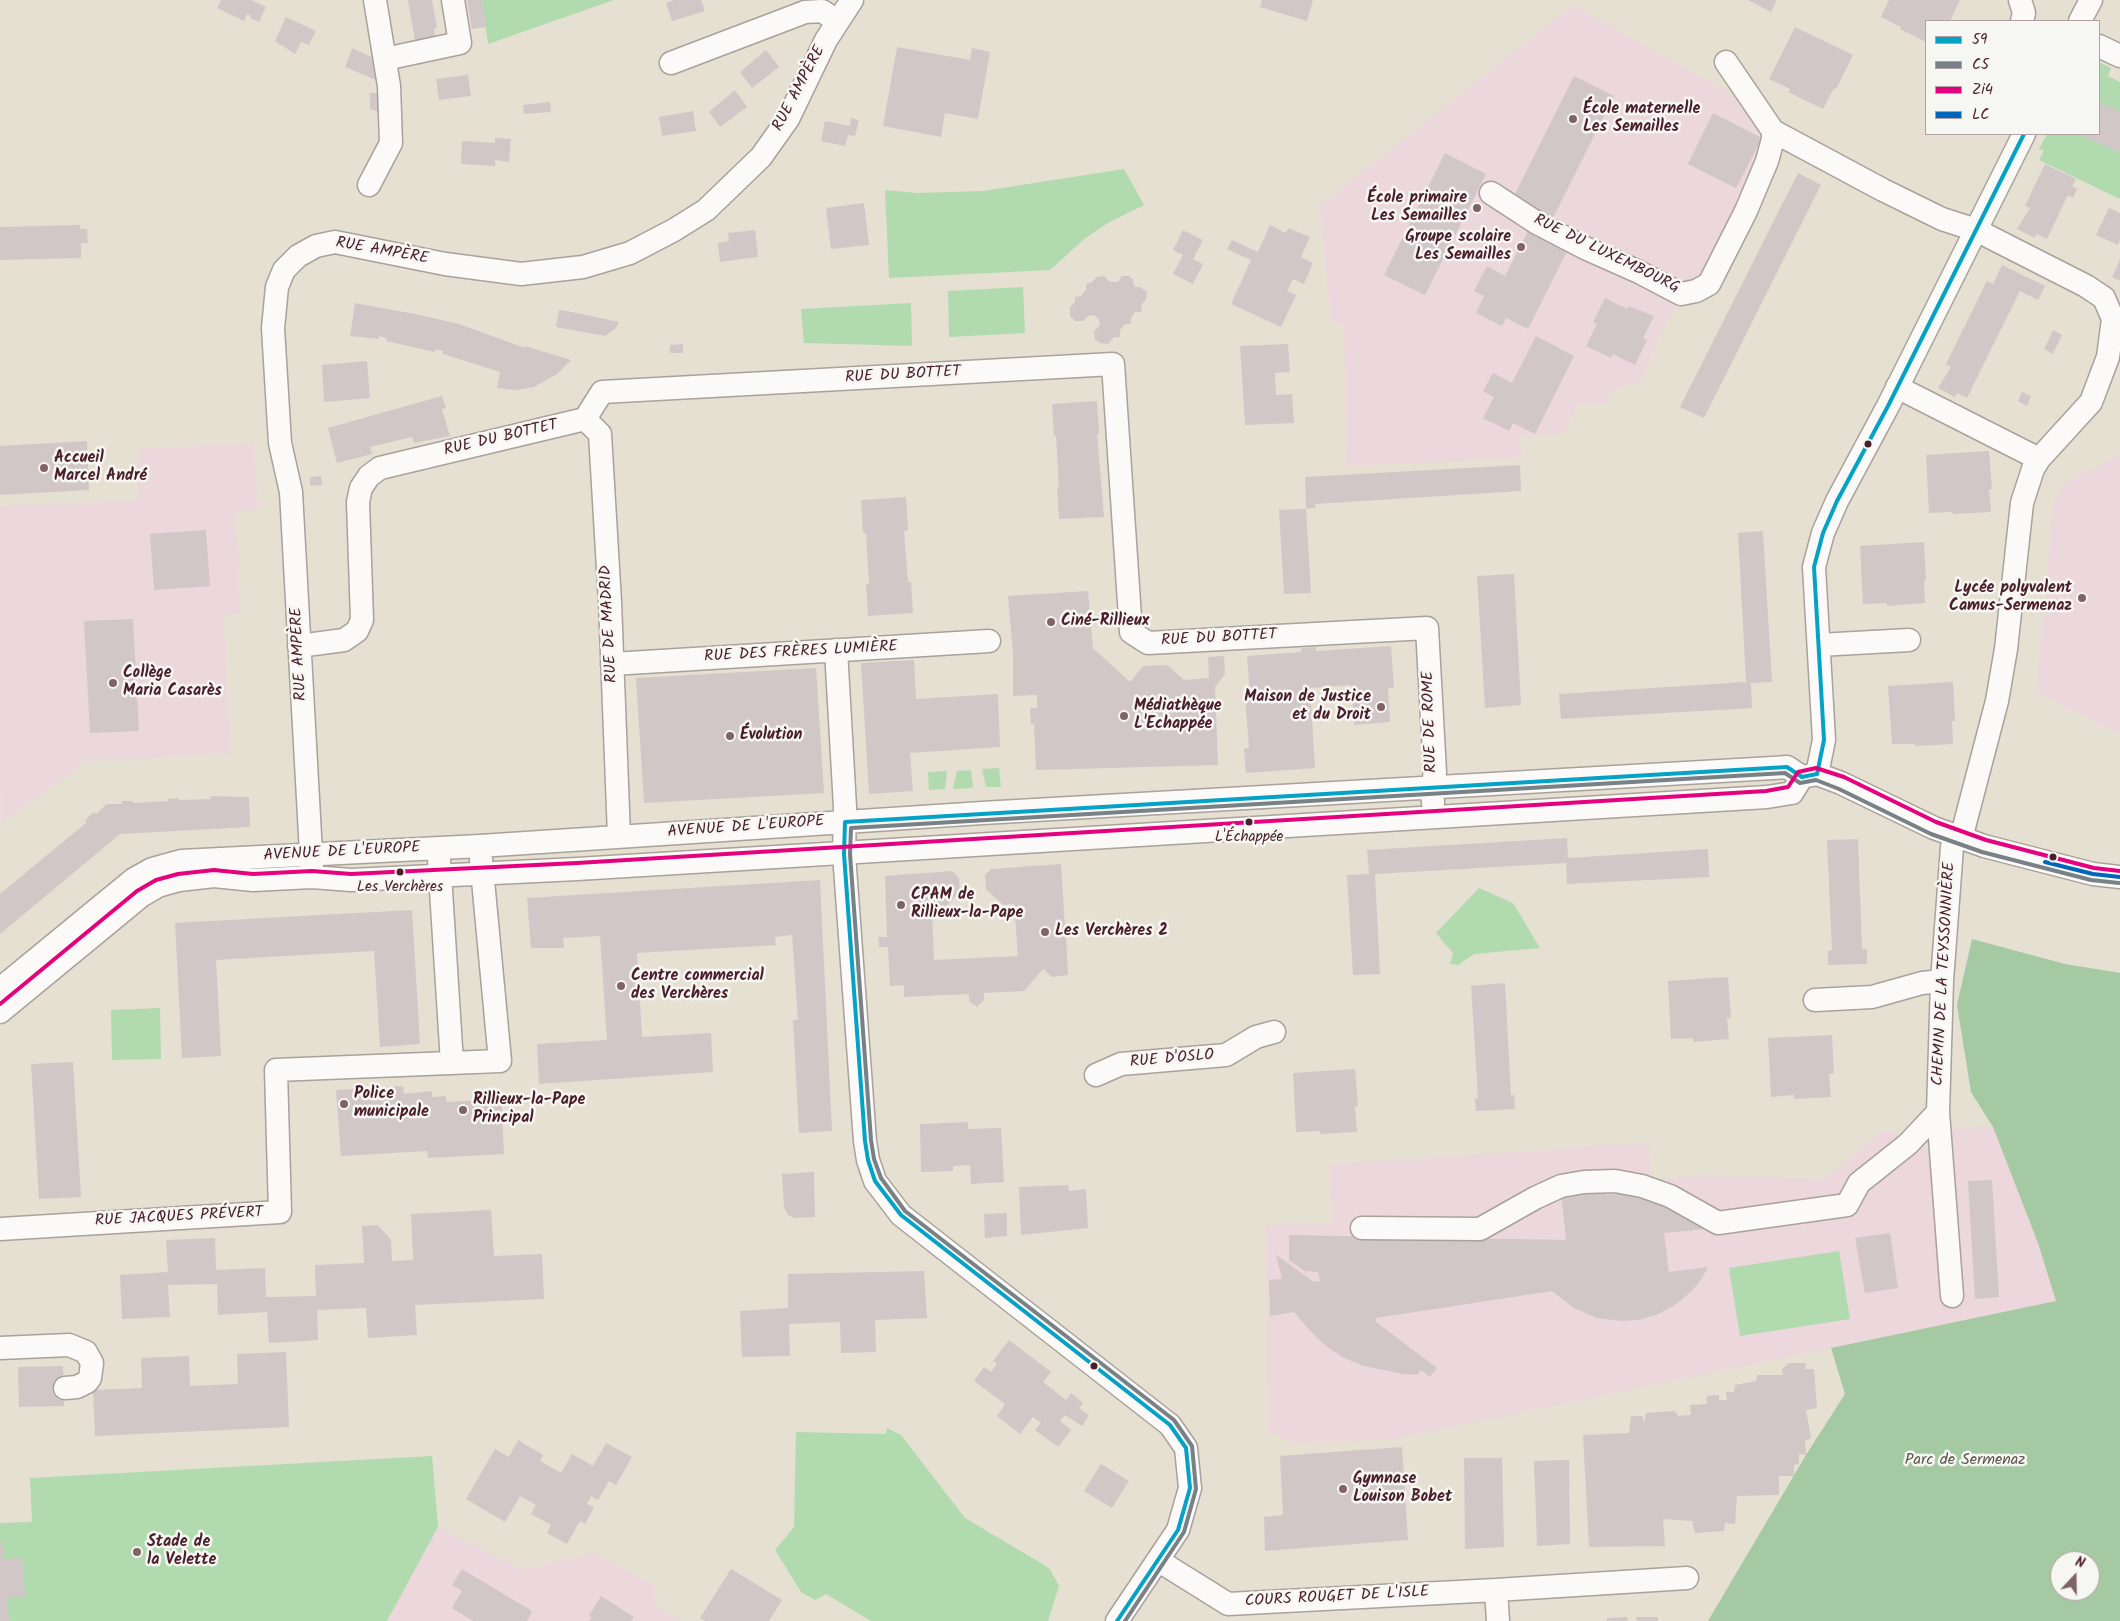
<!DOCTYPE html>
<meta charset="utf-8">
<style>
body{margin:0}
#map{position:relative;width:2120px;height:1621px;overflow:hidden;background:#e5e0d1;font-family:Kalam,sans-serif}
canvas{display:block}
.legend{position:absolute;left:1925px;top:20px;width:175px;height:115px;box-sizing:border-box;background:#f6f6f2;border:1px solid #b1a0a2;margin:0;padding:6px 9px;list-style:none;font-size:15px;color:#4a1f2b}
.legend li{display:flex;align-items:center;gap:10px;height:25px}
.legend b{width:25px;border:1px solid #b1a0a2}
.north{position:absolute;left:2050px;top:1551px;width:50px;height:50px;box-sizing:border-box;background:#f6f6f2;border:1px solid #b1a0a2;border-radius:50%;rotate:21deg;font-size:14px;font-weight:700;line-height:20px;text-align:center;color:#4a1f2b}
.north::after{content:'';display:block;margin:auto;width:18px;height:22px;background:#806365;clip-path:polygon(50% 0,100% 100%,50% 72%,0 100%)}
</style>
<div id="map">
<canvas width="2120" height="1621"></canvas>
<ul class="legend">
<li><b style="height:6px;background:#04a2c6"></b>59</li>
<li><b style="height:6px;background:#778186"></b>C5</li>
<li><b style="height:6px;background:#e5007d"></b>Zi4</li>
<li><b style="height:6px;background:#0065bd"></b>LC</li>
</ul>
<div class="north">N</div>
</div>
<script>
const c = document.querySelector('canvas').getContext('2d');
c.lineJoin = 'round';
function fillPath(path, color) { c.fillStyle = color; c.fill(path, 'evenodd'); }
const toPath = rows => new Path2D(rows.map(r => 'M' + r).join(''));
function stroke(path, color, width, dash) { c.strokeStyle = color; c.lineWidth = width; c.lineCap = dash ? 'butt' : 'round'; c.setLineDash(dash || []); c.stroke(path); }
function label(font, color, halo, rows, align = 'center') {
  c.font = font + ' Kalam,sans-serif'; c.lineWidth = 5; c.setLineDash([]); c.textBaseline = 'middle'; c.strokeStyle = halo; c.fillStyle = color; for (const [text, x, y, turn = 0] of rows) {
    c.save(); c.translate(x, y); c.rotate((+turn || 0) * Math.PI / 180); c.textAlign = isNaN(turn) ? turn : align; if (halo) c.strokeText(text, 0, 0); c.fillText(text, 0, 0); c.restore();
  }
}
const built = toPath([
 [1573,5,1724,90,1743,104,1770,143,1698,288,1681,294,1650,356,1651,360,1640,382,1608,392,1608,404,1577,403,1563,434,1520,436,1521,458,1347,466,1344,325,1331,322,1320,206],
 [254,443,257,500,260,500,261,509,235,511,238,557,240,558,240,570,238,570,240,613,223,614,230,753,80,761,78,769,2,822,0,772,0,507,139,500,137,449],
 [2120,451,2120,734,2036,692,2053,505,2061,485,2118,456],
 [1993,1127,2038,1243,2056,1301,1393,1439,1295,1443,1268,1432,1266,1225,1333,1223,1329,1165,1648,1143,1652,1180,1697,1176,1825,1180,1880,1132,1892,1132,1916,1146,1930,1151,1948,1129],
 [438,1527,523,1570,593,1553,654,1585,656,1607,680,1621,387,1621]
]);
const green = toPath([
 [482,0,614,0,488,44],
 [2099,62,2111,68,2108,76,2120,82,2120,199,2039,160,2044,151,2039,149,2047,134,2099,134],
 [1124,169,1144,205,1108,223,1084,239,1050,270,889,278,885,190,917,193,983,191],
 [1023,287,1025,333,949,337,948,291],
 [911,303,912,346,804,343,801,309],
 [999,768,1001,787,986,787,982,769],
 [971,770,973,788,953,789,957,771],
 [947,771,945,789,929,790,928,772],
 [1479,888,1513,903,1540,948,1474,954,1458,965,1450,964,1453,953,1436,933],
 [160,1008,161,1059,112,1060,111,1010],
 [1839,1251,1850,1319,1740,1336,1729,1268],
 [887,1428,901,1435,965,1518,1049,1568,1059,1586,1048,1621,871,1621,826,1594,815,1600,801,1592,775,1550,794,1527,796,1432,886,1434],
 [432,1456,438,1527,387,1621,0,1621,0,1523,32,1522,30,1478]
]);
const forest = toPath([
 [1972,939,2065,964,2120,973,2120,1621,1708,1621,1806,1455,1845,1394,1831,1348,2056,1301,2038,1243,1993,1127,1971,1092,1957,1005],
 [2060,1561,2090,1561,2090,1591,2060,1591]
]);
const building = toPath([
 [221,0,251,0,266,7,259,22,250,18,251,16,247,14,244,21,217,8],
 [408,0,432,0,437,28,434,29,436,42,416,46],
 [467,0,482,0,486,27,472,29],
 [674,0,701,0,705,11,672,21,666,3],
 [1262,0,1313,0,1307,21,1260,7],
 [1748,0,1777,0,1771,12],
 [1889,0,1960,0,1950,21,1926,21,1926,42,1900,29,1901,27,1881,17],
 [286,17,316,31,309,45,301,42,295,54,275,41],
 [1795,27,1853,55,1836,89,1834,88,1823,109,1788,92,1790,89,1769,79],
 [897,47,970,60,972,48,990,52,978,119,945,113,941,137,883,126],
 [352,48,380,61,383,83,345,67],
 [766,50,779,67,752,88,740,72],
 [468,75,471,96,439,100,436,79],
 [1574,76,1614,96,1553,218,1513,198],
 [735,90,747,107,720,127,709,112],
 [370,93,384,93,384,113,370,109],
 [550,102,551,112,524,114,523,105],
 [2099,102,2120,112,2120,153,2079,134,2099,134],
 [693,111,696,131,662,136,659,117],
 [1713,113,1762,138,1736,188,1688,164],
 [851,118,859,120,855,136,848,135,845,146,821,141,825,121,850,126],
 [495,138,511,139,509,162,495,160,495,166,461,164,462,141,495,143],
 [1445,153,1486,174,1425,295,1384,275],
 [2045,164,2076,179,2072,186,2077,189,2073,198,2068,195,2047,239,2036,234,2035,238,2017,229,2030,208,2025,206],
 [1798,173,1821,185,1704,418,1680,407],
 [864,203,869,245,831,249,826,208],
 [2109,208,2120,213,2120,240,2118,245,2096,235],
 [80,225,80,229,87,229,88,243,81,243,81,258,0,260,0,227],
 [1270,225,1286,233,1288,228,1310,237,1301,257,1313,263,1304,284,1293,279,1287,291,1296,295,1281,327,1231,304,1251,260,1227,249,1232,240,1258,252],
 [755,230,758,257,720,262,718,243,729,241,728,233],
 [1183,230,1203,240,1193,259,1203,264,1193,284,1173,274,1183,255,1173,250],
 [1528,231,1567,251,1528,329,1506,318,1502,326,1476,313,1484,296,1474,291,1487,266,1505,276],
 [2120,260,2120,281,2112,277],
 [2002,265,2045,286,2038,300,2020,291,1967,398,1957,393,1955,397,1938,388,1951,367,1946,364,1987,281,1993,284],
 [1104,276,1110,282,1118,282,1122,276,1129,276,1133,280,1134,287,1140,287,1147,292,1146,299,1141,305,1142,312,1135,312,1131,318,1131,324,1125,324,1120,330,1120,337,1114,337,1108,344,1100,343,1095,339,1094,331,1100,325,1099,319,1094,315,1088,316,1083,321,1075,321,1070,316,1070,307,1075,302,1075,297,1081,296,1086,290,1086,284,1091,283,1097,277],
 [1605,298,1627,309,1629,306,1654,316,1643,338,1647,340,1635,365,1613,354,1611,358,1586,346,1597,324,1593,322],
 [355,303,415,314,459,324,525,348,525,346,571,360,557,374,534,387,517,390,497,388,500,372,443,354,443,351,435,349,435,352,386,341,387,338,379,336,378,339,350,336],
 [559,310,567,311,619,322,615,329,605,336,556,327],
 [2053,330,2062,335,2053,354,2044,349],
 [1536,336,1574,356,1535,434,1513,423,1509,431,1483,418,1494,397,1483,391,1493,373,1512,383],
 [683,344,683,353,670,353,670,345],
 [1288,344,1290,372,1275,373,1276,395,1292,394,1294,423,1245,425,1240,346],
 [367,361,370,398,324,402,322,365],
 [2022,392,2031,396,2027,406,2018,401],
 [442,396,446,408,442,409,450,436,414,443,412,437,370,447,372,454,337,463,328,428],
 [1097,401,1099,434,1097,434,1104,517,1059,519,1057,487,1059,487,1056,436,1054,436,1052,404],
 [87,441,89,490,0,495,0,446],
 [1989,451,1992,489,1989,489,1991,512,1953,514,1952,512,1929,513,1926,455],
 [1520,465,1521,491,1315,504,1316,508,1306,509,1305,477],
 [321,476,322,485,310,486,310,477],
 [906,497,908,530,904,531,908,582,911,582,913,613,868,616,866,584,869,584,866,533,863,533,861,500],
 [1306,509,1311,593,1284,594,1279,510],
 [206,530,210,586,154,590,150,534],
 [1763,531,1772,682,1751,683,1752,708,1561,719,1559,694,1746,682,1738,533],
 [1924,542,1926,580,1924,581,1925,603,1887,606,1887,603,1863,604,1860,546],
 [1514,574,1521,705,1485,708,1477,576],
 [1088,591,1093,648,1130,682,1143,666,1167,665,1184,680,1209,678,1208,657,1224,656,1225,674,1215,687,1218,765,1036,770,1034,724,1031,724,1030,708,1037,708,1037,695,1013,696,1013,653,1008,596],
 [133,619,139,731,90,733,84,621],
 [1391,646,1394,688,1388,688,1390,722,1354,725,1351,685,1310,688,1315,768,1246,773,1244,749,1249,748,1245,696,1250,696,1247,656,1301,652,1301,648,1316,647,1316,651],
 [914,660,916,699,998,694,1000,747,910,753,913,791,869,794,861,663],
 [816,668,824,793,644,803,636,678],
 [1953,682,1955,721,1952,721,1953,744,1915,746,1915,744,1892,744,1888,686],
 [210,796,249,797,250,827,120,834,0,934,0,894,87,822,85,820,94,812,96,814,107,804,122,804,122,801,133,801,133,803,168,801,168,799,179,798,179,800,211,799],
 [1567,838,1568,858,1708,849,1709,877,1567,884,1566,863,1375,874,1380,974,1353,975,1347,875,1369,874,1367,850],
 [1858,839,1862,949,1867,949,1867,964,1828,965,1828,951,1832,950,1827,840],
 [1061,864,1065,927,1073,927,1074,936,1066,936,1068,975,1052,977,1043,969,1024,991,984,993,984,1000,977,1007,969,1001,969,994,904,997,904,985,890,986,888,947,879,947,878,937,887,937,885,876,952,871,959,878,960,891,945,908,932,909,934,960,1018,956,1014,904,1003,905,986,889,985,875,991,869],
 [820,880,832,1131,799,1133,793,1020,798,1020,792,935,775,937,776,945,637,953,642,1037,711,1033,713,1072,539,1084,537,1044,607,1040,600,936,563,938,564,948,531,948,527,898],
 [412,910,420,1044,380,1047,374,951,216,960,221,1056,182,1058,175,923],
 [1728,977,1731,1018,1727,1018,1729,1039,1693,1042,1693,1038,1671,1039,1668,981],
 [1505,983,1511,1095,1514,1095,1515,1109,1476,1111,1475,1098,1478,1098,1471,986],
 [1832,1035,1834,1073,1829,1074,1831,1097,1794,1099,1794,1095,1771,1097,1768,1038],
 [73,1062,81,1197,39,1199,31,1064],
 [1355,1069,1358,1106,1355,1106,1357,1132,1320,1134,1320,1131,1296,1132,1293,1073],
 [403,1086,404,1094,432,1091,432,1097,446,1096,446,1102,478,1100,479,1090,501,1089,504,1154,428,1158,427,1151,341,1156,336,1090],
 [968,1122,968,1129,1001,1128,1004,1182,971,1184,970,1165,953,1166,953,1171,921,1172,920,1124],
 [814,1172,815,1217,795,1218,788,1215,784,1208,782,1174],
 [1992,1180,1999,1297,1975,1299,1968,1181],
 [1068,1185,1069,1191,1086,1189,1088,1228,1021,1235,1019,1187],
 [1605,1189,1606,1195,1635,1192,1650,1196,1705,1229,1664,1233,1669,1272,1708,1267,1699,1283,1685,1297,1673,1306,1656,1315,1638,1320,1622,1321,1597,1318,1574,1308,1552,1291,1376,1318,1376,1322,1437,1368,1430,1377,1421,1370,1417,1375,1403,1374,1364,1366,1344,1358,1326,1346,1313,1334,1294,1312,1270,1316,1269,1280,1282,1279,1276,1255,1314,1282,1320,1281,1318,1272,1305,1271,1289,1260,1289,1235,1566,1240,1561,1192],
 [491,1210,494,1256,542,1254,544,1299,415,1305,417,1335,368,1338,366,1308,317,1310,318,1340,269,1343,267,1312,218,1315,217,1284,168,1285,170,1317,122,1319,120,1275,168,1272,166,1240,215,1238,216,1270,265,1268,266,1297,316,1296,315,1265,364,1263,362,1226,378,1225,391,1240,392,1261,413,1260,411,1214],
 [1007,1213,1007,1236,985,1238,984,1214],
 [1890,1233,1898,1288,1865,1293,1855,1238],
 [924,1271,927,1318,875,1320,876,1352,841,1353,840,1322,789,1324,790,1356,742,1357,740,1311,788,1308,788,1274],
 [1009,1340,1051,1372,1043,1382,1066,1400,1071,1393,1083,1403,1079,1408,1089,1415,1082,1426,1065,1415,1060,1421,1071,1430,1058,1447,1035,1430,1041,1423,1033,1417,1020,1434,997,1416,1005,1404,974,1381,984,1367,991,1372,997,1364,993,1361],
 [286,1352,289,1427,95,1436,93,1390,142,1388,141,1358,189,1356,190,1386,238,1384,237,1354],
 [1789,1363,1806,1363,1805,1369,1814,1369,1817,1408,1806,1410,1811,1438,1805,1441,1806,1455,1799,1454,1799,1464,1794,1465,1794,1476,1779,1476,1779,1495,1737,1496,1735,1524,1725,1523,1724,1531,1695,1533,1692,1521,1663,1519,1665,1546,1589,1547,1583,1435,1629,1433,1631,1416,1642,1416,1644,1424,1646,1413,1675,1411,1678,1416,1691,1415,1690,1405,1707,1404,1707,1396,1719,1395,1719,1400,1727,1400,1726,1392,1734,1392,1735,1385,1756,1381,1757,1375,1783,1375,1782,1369],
 [63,1366,64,1406,19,1407,18,1367],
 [518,1440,543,1455,540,1461,561,1473,572,1454,593,1466,606,1443,632,1457,616,1485,609,1481,598,1500,591,1496,587,1504,594,1507,585,1524,580,1521,567,1544,547,1533,551,1525,531,1514,536,1505,520,1496,505,1522,466,1499,495,1449,509,1457],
 [1402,1447,1408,1540,1265,1551,1264,1517,1283,1515,1280,1456],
 [1464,1458,1502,1458,1504,1547,1465,1549],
 [1569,1460,1570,1544,1537,1546,1534,1461],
 [1101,1464,1129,1481,1112,1508,1084,1491],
 [0,1544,3,1544,4,1559,22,1558,25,1596,7,1598,9,1621,0,1621],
 [462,1569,532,1611,527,1621,473,1621,452,1608,462,1591,452,1585],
 [731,1569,782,1600,769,1621,705,1621,700,1618],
 [601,1596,634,1617,631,1621,589,1621,592,1617,589,1616],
 [1627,1617,1628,1621,1607,1621,1607,1618],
 [1636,1617,1658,1617,1658,1621,1637,1621]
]);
const minor = toPath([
 [2020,0,2024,13,2022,21],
 [2080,21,2091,0],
 [2099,46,2120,56],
 [385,59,460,43,453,0],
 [1726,62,1773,131,1883,190,1942,219,1976,230,2086,286,2104,298,2113,319,2108,357,2091,402,2039,459,2033,469,2022,503,2006,649,1997,701,1964,827,1952,847,1942,981,1938,1112,1952,1296],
 [671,63,805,12,822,11,837,21],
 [369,185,391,143,389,86,375,0],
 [1491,193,1537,223,1585,248,1639,272,1681,294,1696,291,1709,284,1746,211,1767,161,1773,139,1773,131],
 [1897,387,2039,459],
 [585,419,600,434,610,602,619,836],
 [1819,645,1909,640],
 [299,646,344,640,357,631,362,620,358,502,361,488,369,476,380,468,585,419,602,392,1113,364,1131,632,1148,643,1427,628,1435,772,1432,788,1433,803],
 [836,650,845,807,844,854,865,1141,868,1160,875,1181,901,1215,1170,1425,1186,1448,1190,1488,1178,1530,1117,1621],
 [612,664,989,641],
 [1817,774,1824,740,1814,567,1823,533,1837,501,1888,406,2024,134],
 [439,859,452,1063],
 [312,871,291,492,280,443,273,328,277,287,284,270,298,256,316,246,335,242,445,264,521,274,583,267,630,253,674,230,706,210,761,157,788,119,826,40,852,0],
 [0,989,134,879,152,869,181,861,480,846,982,813,1773,768,1787,767,1802,777,1817,774,1841,783,1934,828,1984,846,2093,874,2120,877],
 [1815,1000,1872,997,1922,983,1942,981],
 [0,1012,141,896,158,886,179,880,214,876,253,880,312,877,351,880,577,869,1767,797,1792,793,1802,777],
 [1096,1075,1121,1064,1226,1055,1256,1037,1274,1032],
 [1362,1228,1480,1229,1535,1198,1561,1186,1584,1182,1615,1181,1642,1186,1670,1196,1718,1223,1847,1205,1859,1183,1908,1144,1938,1112],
 [0,1229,280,1212,276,1070,500,1061,481,859],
 [0,1348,69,1345,86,1352,92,1363,90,1378,87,1382,77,1387,65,1388],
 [1159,1561,1228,1604,1496,1590,1498,1621],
 [1496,1590,1687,1578]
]);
const bus1 = toPath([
 [1817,774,1824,740,1814,567,1823,533,1837,501,1888,406,2024,134],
 [1117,1621,1178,1530,1190,1488,1186,1448,1170,1425,901,1215,875,1181,868,1160,865,1141,844,854,845,822,1787,767,1802,777,1817,774]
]);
const bus2 = toPath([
 [1125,1621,1184,1532,1196,1489,1192,1446,1174,1420,905,1211,881,1178,874,1159,871,1140,850,854,851,828,1785,773,1800,783,1816,780,1839,789,1931,834,1982,852,2091,880,2119,883]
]);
const bus3 = toPath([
 [0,1004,137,891,156,880,178,874,214,870,253,874,312,871,351,874,577,863,1766,791,1788,787,1798,772,1816,768,1844,777,1936,822,1986,840,2094,868,2120,871]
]);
const bus4 = toPath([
 [2045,862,2093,874,2120,877]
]);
const markers = [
 [1573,119,5,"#806365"],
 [1477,208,5,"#806365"],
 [1521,247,5,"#806365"],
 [1868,444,4.5,"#4a1f2b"],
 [44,468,5,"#806365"],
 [2082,598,5,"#806365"],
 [1051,622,5,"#806365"],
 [113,683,5,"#806365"],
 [1381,707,5,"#806365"],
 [1124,716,5,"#806365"],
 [730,736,5,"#806365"],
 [1249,822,4.5,"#4a1f2b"],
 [2053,857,4.5,"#4a1f2b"],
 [400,872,4.5,"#4a1f2b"],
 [901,905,5,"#806365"],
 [1045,932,5,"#806365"],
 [621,986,5,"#806365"],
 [344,1104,5,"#806365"],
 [463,1110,5,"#806365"],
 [1094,1366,4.5,"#4a1f2b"],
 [1343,1489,5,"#806365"],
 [137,1552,5,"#806365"]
];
const busNames = [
 ["L'Échappée",1249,838],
 ["Les Verchères",400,888]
];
const streetNames = [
 ["RUE AMPÈRE",800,89,-62],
 ["RUE AMPÈRE",382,252,10],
 ["RUE DU LUXEMBOURG",1606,255,26],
 ["RUE DU BOTTET",903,376,-3],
 ["RUE DU BOTTET",501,439,-13],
 ["RUE DE MADRID",610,624,-93],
 ["RUE DU BOTTET",1219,639,-3],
 ["RUE DES FRÈRES LUMIÈRE",801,653,-3],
 ["RUE AMPÈRE",300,654,-93],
 ["RUE DE ROME",1431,722,-92],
 ["AVENUE DE L'EUROPE",746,828,-4],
 ["AVENUE DE L'EUROPE",342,853,-3],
 ["CHEMIN DE LA TEYSSONNIÈRE",1945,974,-87],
 ["RUE D'OSLO",1172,1060,-5],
 ["RUE JACQUES PRÉVERT",179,1218,-3],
 ["COURS ROUGET DE L'ISLE",1337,1598,-3]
];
const poiNames = [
 ["École maternelle",1583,110],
 ["Les Semailles",1583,128],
 ["École primaire",1467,199,"right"],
 ["Les Semailles",1467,217,"right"],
 ["Groupe scolaire",1511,238,"right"],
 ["Les Semailles",1511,256,"right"],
 ["Accueil",54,459],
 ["Marcel André",54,477],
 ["Lycée polyvalent",2072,589,"right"],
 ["Camus-Sermenaz",2072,607,"right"],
 ["Ciné-Rillieux",1061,622],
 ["Collège",123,674],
 ["Maria Casarès",123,692],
 ["Maison de Justice",1371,698,"right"],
 ["et du Droit",1371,716,"right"],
 ["Médiathèque",1134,707],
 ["L'Echappée",1134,725],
 ["Évolution",740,736],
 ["CPAM de",911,896],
 ["Rillieux-la-Pape",911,914],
 ["Les Verchères 2",1055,932],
 ["Centre commercial",631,977],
 ["des Verchères",631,995],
 ["Police",354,1095],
 ["municipale",354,1113],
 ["Rillieux-la-Pape",473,1101],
 ["Principal",473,1119],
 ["Gymnase",1353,1480],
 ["Louison Bobet",1353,1498],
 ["Stade de",147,1543],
 ["la Velette",147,1561]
];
const parkNames = [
 ["Parc de Sermenaz",1965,1461]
];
fillPath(built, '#ebd7dc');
fillPath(green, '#b2daaf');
fillPath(forest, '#a4c9a3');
fillPath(building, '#d2c7c7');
stroke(minor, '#a9a19a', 25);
stroke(minor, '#fbfaf8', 22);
stroke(bus1, '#04a2c6', 4);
stroke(bus2, '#778186', 4);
stroke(bus3, '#e5007d', 4);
stroke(bus4, '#0065bd', 4);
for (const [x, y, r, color] of markers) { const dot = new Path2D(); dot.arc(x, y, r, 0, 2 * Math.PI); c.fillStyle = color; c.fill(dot); stroke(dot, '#f6f6f2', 2); }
label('15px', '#4a1f2b', '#f6f6f2', busNames);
label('16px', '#4a1f2b', '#f6f6f2', streetNames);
label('bold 16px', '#4a1f2b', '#f6f6f2', poiNames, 'left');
label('16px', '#5d564a', '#f6f6f2', parkNames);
</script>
